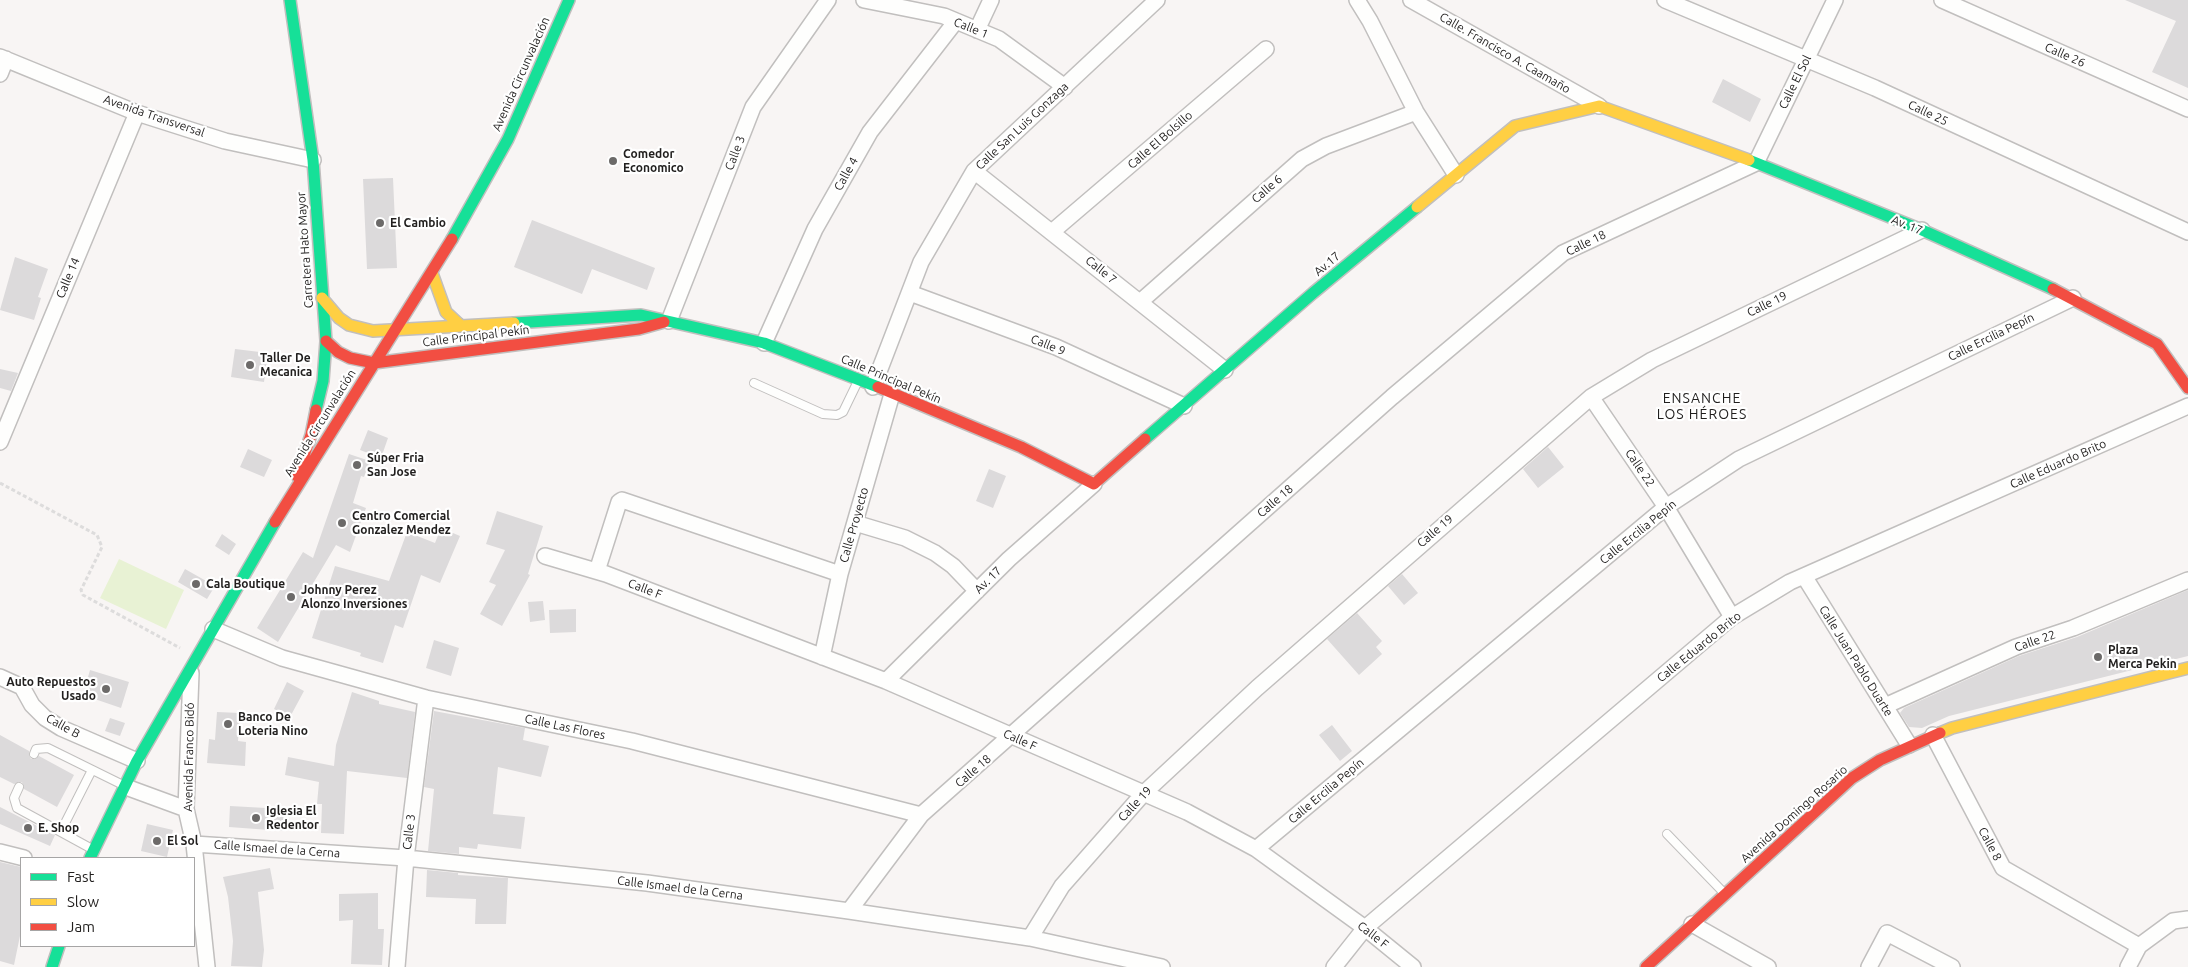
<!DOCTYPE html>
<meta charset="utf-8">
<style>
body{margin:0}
#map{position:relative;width:2188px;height:967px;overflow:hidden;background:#f8f5f4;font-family:Ubuntu,sans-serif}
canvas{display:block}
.legend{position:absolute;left:20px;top:857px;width:175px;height:90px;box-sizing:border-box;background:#fff;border:1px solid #a6a5a5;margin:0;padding:6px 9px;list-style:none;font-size:15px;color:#211f1e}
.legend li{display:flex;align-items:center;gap:10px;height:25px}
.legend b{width:25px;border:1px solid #a6a5a5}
</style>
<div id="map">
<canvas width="2188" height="967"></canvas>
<ul class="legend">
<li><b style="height:6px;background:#16e098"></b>Fast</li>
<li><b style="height:6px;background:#ffcf43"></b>Slow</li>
<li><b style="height:6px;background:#f24e42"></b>Jam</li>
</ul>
</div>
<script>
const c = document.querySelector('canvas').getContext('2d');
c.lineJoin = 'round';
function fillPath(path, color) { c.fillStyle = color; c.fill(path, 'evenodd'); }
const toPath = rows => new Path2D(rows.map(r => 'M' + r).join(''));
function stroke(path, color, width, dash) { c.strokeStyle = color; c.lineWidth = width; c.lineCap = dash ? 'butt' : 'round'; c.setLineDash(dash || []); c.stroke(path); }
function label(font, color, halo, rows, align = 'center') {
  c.font = font + ' Ubuntu,sans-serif'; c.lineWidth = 4.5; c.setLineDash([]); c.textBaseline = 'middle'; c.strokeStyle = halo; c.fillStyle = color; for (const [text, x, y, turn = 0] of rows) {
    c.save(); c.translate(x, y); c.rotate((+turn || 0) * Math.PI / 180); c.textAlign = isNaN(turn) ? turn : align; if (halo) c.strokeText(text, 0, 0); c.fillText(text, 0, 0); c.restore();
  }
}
const green = toPath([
 [119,559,184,590,166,629,100,598]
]);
const building = toPath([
 [2125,0,2188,0,2188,88,2152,72,2176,21],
 [1723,79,1761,99,1750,122,1712,102],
 [393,178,397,268,367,269,363,179],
 [532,220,655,268,647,290,592,269,582,294,514,267],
 [15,257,48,269,38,297,41,298,34,320,0,310],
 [235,349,268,353,264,382,231,377],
 [0,369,18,373,11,391,0,388],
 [368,430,388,438,381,458,360,450],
 [1548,447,1564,467,1538,488,1523,469],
 [248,449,272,460,264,477,240,467],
 [349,454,370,461,364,477,361,476,353,503,366,508,350,552,336,545,278,642,257,628,303,552,313,558],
 [989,469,1006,476,993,508,976,501],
 [497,511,543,526,528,574,530,575,502,626,480,614,496,585,489,582,505,550,486,544],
 [441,528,460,536,440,583,421,575,403,628,395,625,383,663,360,656,361,653,312,638,335,566,389,581,407,532,435,543],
 [222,534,236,544,229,555,215,546],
 [185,569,215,586,207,599,178,582],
 [1402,574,1418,593,1404,605,1388,586],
 [2188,590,2188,656,1949,716,1922,728,1909,727,1900,713,1904,708,2019,656,2077,637],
 [543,601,545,620,530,622,528,602],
 [576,609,576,632,550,633,549,610],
 [1357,613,1382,641,1376,647,1382,654,1359,675,1327,639],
 [434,640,459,648,451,676,426,668],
 [90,670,129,682,121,708,83,695],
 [287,682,304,691,290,717,274,709],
 [352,692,379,701,379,704,415,712,407,778,347,771,344,834,321,833,322,804,317,804,319,782,285,775,288,757,334,766,336,745],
 [434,711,525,728,523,740,549,746,541,777,498,767,493,814,525,817,521,849,478,844,477,849,459,847,459,854,428,851,434,789,424,787],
 [217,712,240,713,238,741,246,742,245,766,207,763,209,739,215,740],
 [110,718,125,723,120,736,105,731],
 [1332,725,1352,751,1340,761,1319,735],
 [0,735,29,751,29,755,31,759,39,756,74,775,57,807,24,789,22,782,14,784,0,777],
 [230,806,284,809,283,831,229,827],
 [0,807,55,835,50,846,0,824],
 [147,824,173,830,167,857,141,851],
 [0,862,21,867,21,931,14,965,0,961],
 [270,868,274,889,258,892,264,950,262,967,231,966,233,941,228,897,223,877],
 [427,870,458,873,458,875,508,878,506,924,475,924,476,899,426,897],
 [378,893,378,929,384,929,382,965,351,964,353,920,339,921,339,894]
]);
const path = toPath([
 [0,483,97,535,102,547,81,590,83,595,180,648]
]);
const lane = toPath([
 [754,383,823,414,837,415,843,412,858,381],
 [34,754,36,749,48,748,123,785],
 [19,787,14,798,17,808,92,849],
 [61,831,92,770],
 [1667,834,1725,894]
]);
const street = toPath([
 [864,0,944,16,999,39,1065,87],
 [1357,0,1370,21,1416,112,1456,175],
 [1411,0,1599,106],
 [1665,0,1875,88,2188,232],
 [1942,0,2188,109],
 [977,30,991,0],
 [0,57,137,113,225,141,313,160],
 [0,74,6,59],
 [974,171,1225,370],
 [1053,231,1266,49],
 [910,293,1056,347,1184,406],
 [1140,302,1302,159,1326,146,1416,112],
 [669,321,753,107,828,0],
 [764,343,815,229,870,132,956,21],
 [873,387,921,262,974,171,1157,0],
 [1591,397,1666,507,1732,617],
 [0,442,137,113],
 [855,523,905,538,935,553,953,566,977,591],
 [545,556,606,574,886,681,1187,812,1256,849,1365,928,1413,967],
 [597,571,619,502,622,500,840,574],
 [1804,576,1909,745],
 [213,629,282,658,426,698,632,741,921,815],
 [822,657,840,574,892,394],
 [191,673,186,809,194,844,207,967],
 [0,677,22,687,32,705,45,718,61,728,137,761],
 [886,681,1009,559,1094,484],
 [1885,706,2016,647,2073,628,2188,580],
 [1933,735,2003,868,2139,946],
 [126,787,186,809],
 [194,844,406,858,647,883,849,911,1030,938,1162,967],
 [1256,849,1666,507,1739,459,2073,298],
 [0,852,24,858],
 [849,911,921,815,1392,397,1563,253,1756,163,1835,0],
 [1692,924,1768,967],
 [1030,938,1062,886,1143,794,1257,688,1591,397,1652,360,1922,230],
 [397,967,406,858,426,698],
 [1334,967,1365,928,1732,617,1790,582,2188,406],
 [1869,967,1887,933,1952,967],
 [2128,967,2139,946,2173,921,2188,919]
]);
const fast = toPath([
 [290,0,313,160,326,341,323,381,316,410],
 [1749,160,1922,230,2053,289],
 [452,239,508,139,569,0],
 [514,323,641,315,764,343,878,387],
 [1145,439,1313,293,1417,207],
 [90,858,137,761,275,522],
 [52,967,59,946]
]);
const slow = toPath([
 [1417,207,1515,126,1599,106,1749,160],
 [432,273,446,312,461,326],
 [322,298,339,318,349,325,373,331,514,323],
 [1940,733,1952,728,2188,668]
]);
const jam = toPath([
 [2053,289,2157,344,2188,388],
 [326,341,338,352,350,358,374,363,639,329,664,322],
 [878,387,1021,447,1094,484,1145,439],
 [297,476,311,435,316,410],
 [275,522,452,239],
 [1646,967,1852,778,1880,760,1940,733]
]);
const markers = [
 [613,161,5,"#6c6a69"],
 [380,223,5,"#6c6a69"],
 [250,365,5,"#6c6a69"],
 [357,465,5,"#6c6a69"],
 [342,523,5,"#6c6a69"],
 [196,584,5,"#6c6a69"],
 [291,597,5,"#6c6a69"],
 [2098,657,5,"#6c6a69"],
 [106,689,5,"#6c6a69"],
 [228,724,5,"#6c6a69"],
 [256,818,5,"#6c6a69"],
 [28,828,5,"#6c6a69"],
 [157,841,5,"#6c6a69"]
];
const streetNames = [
 ["Calle 1",971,28,22],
 ["Calle. Francisco A. Caamaño",1505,53,30],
 ["Calle 26",2065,55,24],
 ["Avenida Circunvalación",521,74,-66],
 ["Calle El Sol",1795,82,-64],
 ["Calle 25",1928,113,25],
 ["Avenida Transversal",154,116,19],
 ["Calle San Luis Gonzaga",1022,126,-43],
 ["Calle El Bolsillo",1160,140,-41],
 ["Calle 3",735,153,-69],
 ["Calle 4",846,174,-61],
 ["Calle 6",1267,189,-41],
 ["Av. 17",1907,225,22],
 ["Calle 18",1586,243,-26],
 ["Carretera Hato Mayor",305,250,-94],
 ["Av.17",1327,264,-40],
 ["Calle 7",1101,270,39],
 ["Calle 14",68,278,-67],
 ["Calle 19",1767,304,-26],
 ["Calle Principal Pekín",476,336,-7],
 ["Calle Ercilia Pepín",1991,337,-26],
 ["Calle 9",1048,345,22],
 ["Calle Principal Pekín",891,379,23],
 ["Avenida Circunvalación",320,423,-58],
 ["Calle Eduardo Brito",2058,464,-24],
 ["Calle 22",1640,468,56],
 ["Calle 18",1275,501,-41],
 ["Calle Proyecto",854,525,-74],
 ["Calle 19",1435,531,-41],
 ["Calle Ercilia Pepín",1638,532,-39],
 ["Av. 17",988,580,-45],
 ["Calle F",645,589,21],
 ["Calle 22",2035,641,-19],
 ["Calle Eduardo Brito",1699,647,-39],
 ["Calle Juan Pablo Duarte",1856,661,58],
 ["Calle B",63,726,29],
 ["Calle Las Flores",565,727,12],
 ["Calle F",1020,740,24],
 ["Avenida Franco Bidó",189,757,-89],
 ["Calle 18",973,771,-41],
 ["Calle Ercilia Pepín",1326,791,-40],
 ["Calle 19",1135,804,-47],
 ["Avenida Domingo Rosario",1794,814,-42],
 ["Calle 3",409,832,-83],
 ["Calle 8",1990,844,62],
 ["Calle Ismael de la Cerna",277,849,4],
 ["Calle Ismael de la Cerna",680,888,7],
 ["Calle F",1373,935,38]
];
const poiNames = [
 ["Comedor",623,154],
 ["Economico",623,168],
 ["El Cambio",390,223],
 ["Taller De",260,358],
 ["Mecanica",260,372],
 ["Súper Fria",367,458],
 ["San Jose",367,472],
 ["Centro Comercial",352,516],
 ["Gonzalez Mendez",352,530],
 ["Cala Boutique",206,584],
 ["Johnny Perez",301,590],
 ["Alonzo Inversiones",301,604],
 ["Plaza",2108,650],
 ["Merca Pekin",2108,664],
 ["Auto Repuestos",96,682,"right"],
 ["Usado",96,696,"right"],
 ["Banco De",238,717],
 ["Loteria Nino",238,731],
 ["Iglesia El",266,811],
 ["Redentor",266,825],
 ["E. Shop",38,828],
 ["El Sol",167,841]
];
const neighbourhoodNames = [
 ["ENSANCHE",1702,398],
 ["LOS HÉROES",1702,414]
];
fillPath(green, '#e8f2d4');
fillPath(building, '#dcdadb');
stroke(lane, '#c1bfbe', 10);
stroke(street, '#c1bfbe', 18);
stroke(fast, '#c1bfbe', 14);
stroke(slow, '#c1bfbe', 14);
stroke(jam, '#c1bfbe', 14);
stroke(path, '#dddcdc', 3, [4, 2.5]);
stroke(lane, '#fefefd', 8);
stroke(street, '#fefefd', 15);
stroke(fast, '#16e098', 11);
stroke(slow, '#ffcf43', 11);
stroke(jam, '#f24e42', 11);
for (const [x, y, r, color] of markers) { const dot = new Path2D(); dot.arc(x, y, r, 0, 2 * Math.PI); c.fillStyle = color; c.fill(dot); stroke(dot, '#fff', 2); }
label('12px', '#211f1e', '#fff', streetNames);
label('bold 12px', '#211f1e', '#fff', poiNames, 'left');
c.letterSpacing = '1px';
label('14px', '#211f1e', '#fff', neighbourhoodNames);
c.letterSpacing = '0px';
</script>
